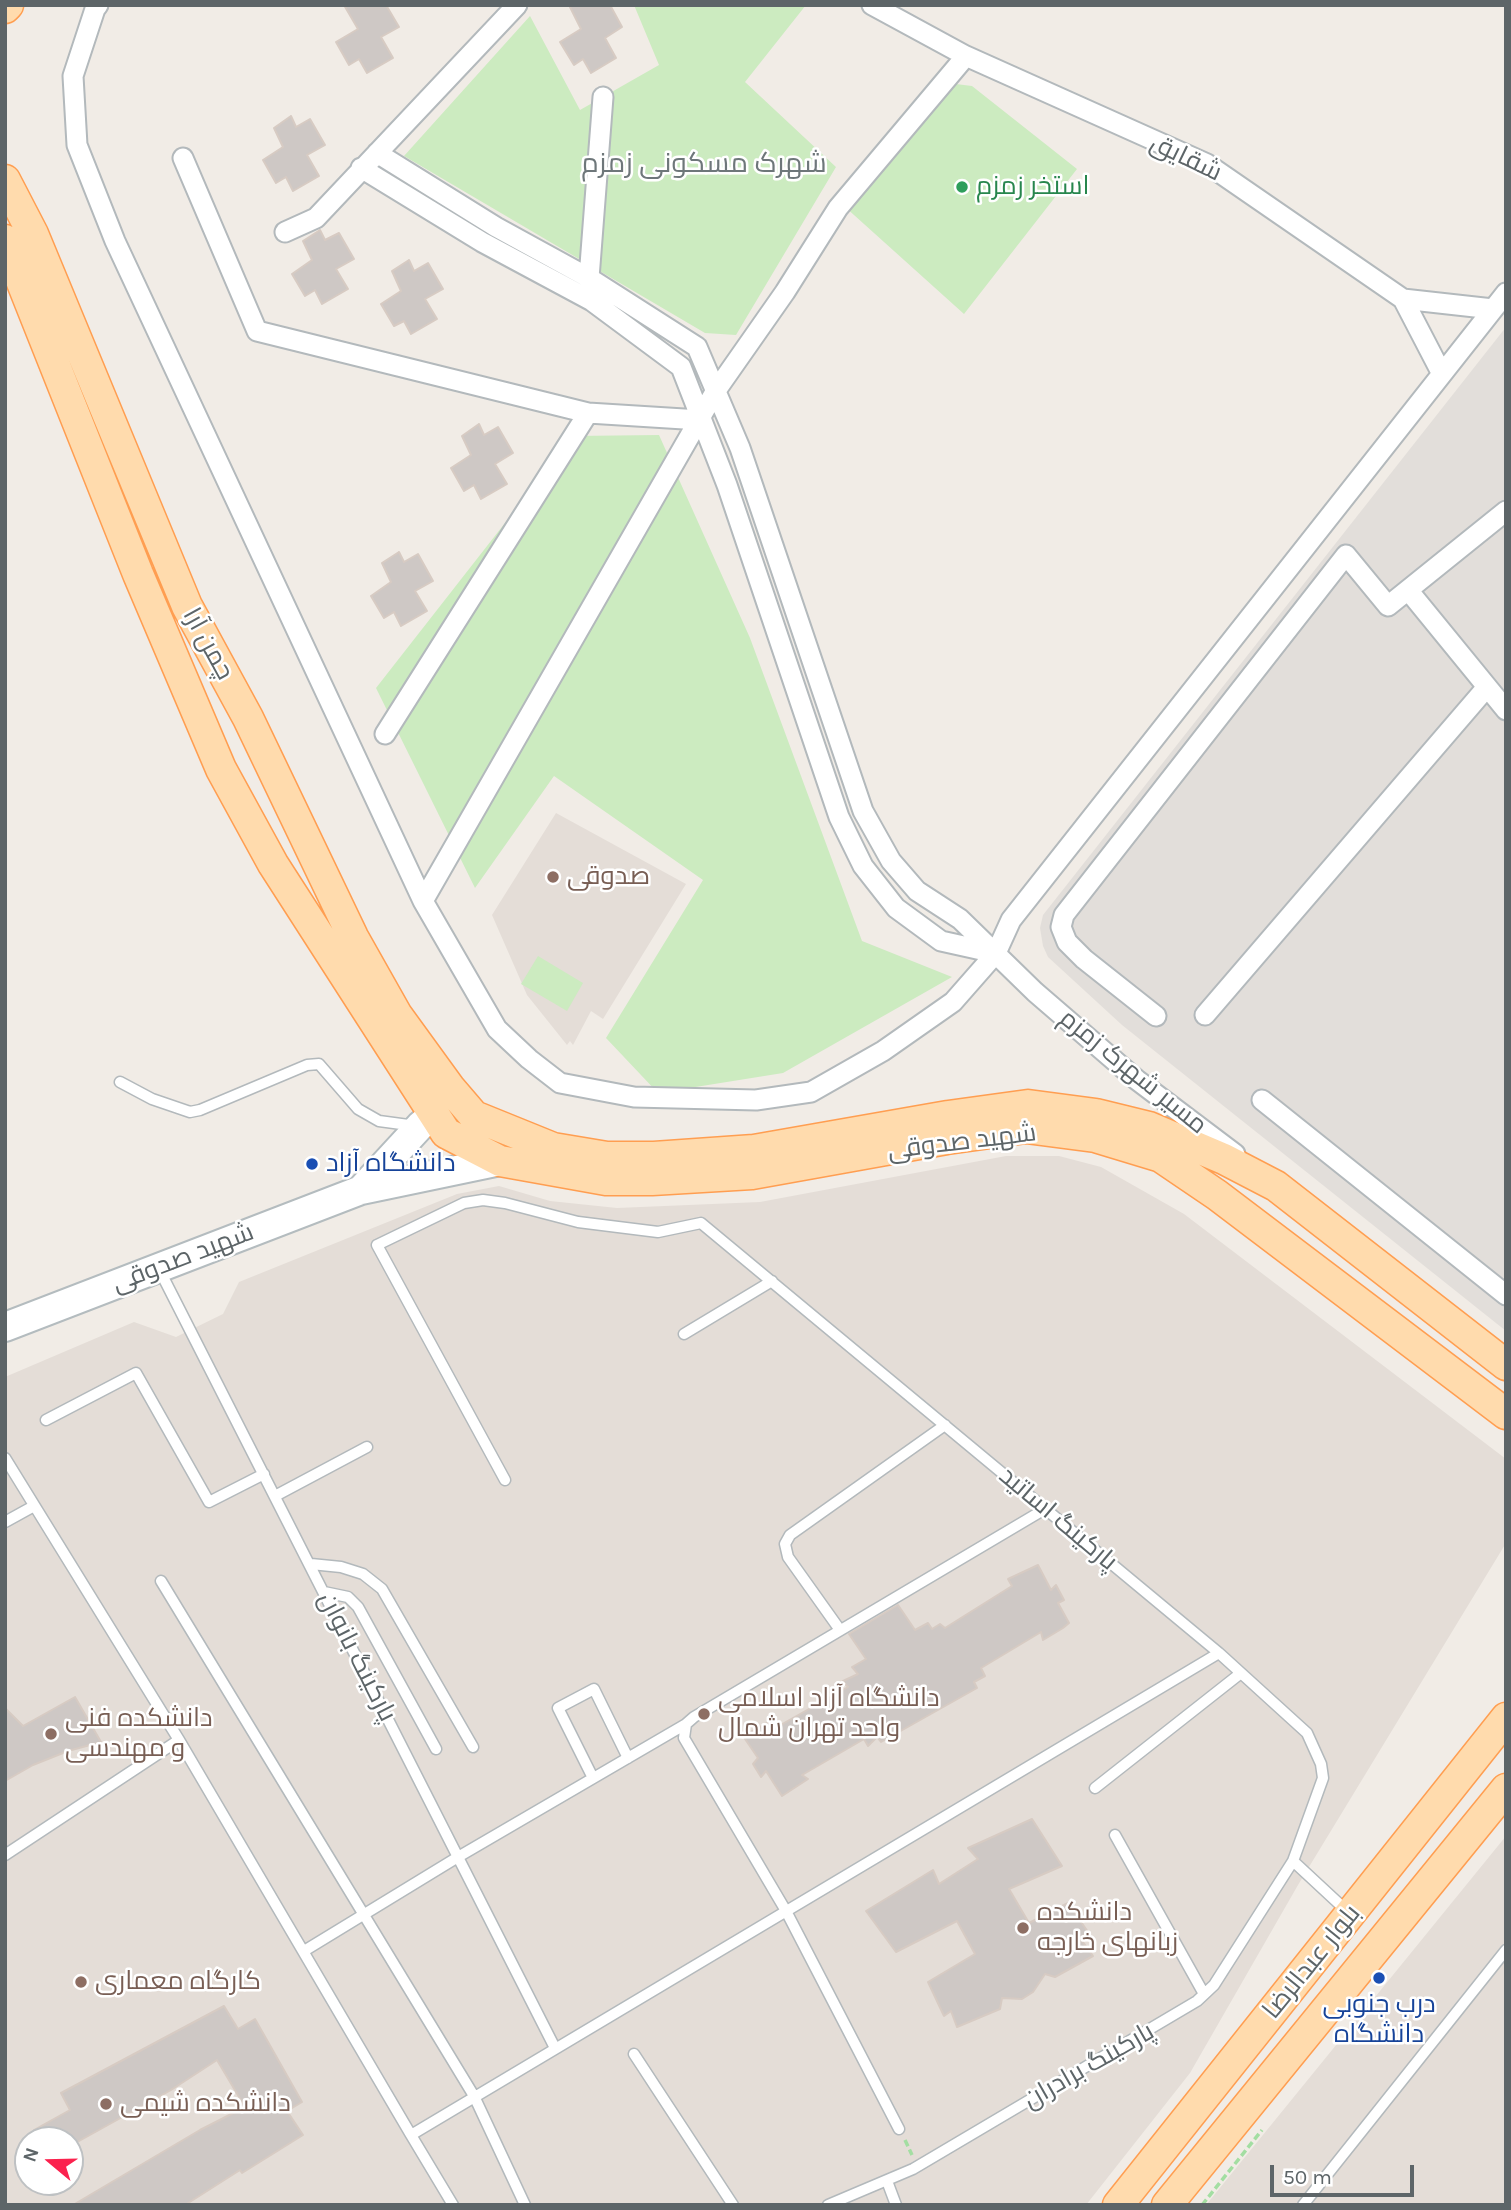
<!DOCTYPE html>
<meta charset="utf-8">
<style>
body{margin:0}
#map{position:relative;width:1511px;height:2210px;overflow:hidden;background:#f1ece6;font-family:Karla,sans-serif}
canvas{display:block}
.frame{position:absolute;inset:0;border:7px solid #5d6568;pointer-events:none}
.north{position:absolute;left:14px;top:2126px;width:70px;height:70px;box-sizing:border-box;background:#fff;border:2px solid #bec1c3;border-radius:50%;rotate:289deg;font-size:19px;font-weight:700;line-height:28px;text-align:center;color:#5d6568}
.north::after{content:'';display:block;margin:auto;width:24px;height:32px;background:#fb224e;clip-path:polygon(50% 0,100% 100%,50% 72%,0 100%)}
.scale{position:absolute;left:1270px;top:2165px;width:144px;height:32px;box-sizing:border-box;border:4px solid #5d6568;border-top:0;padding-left:9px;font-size:21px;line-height:24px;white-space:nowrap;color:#5d6568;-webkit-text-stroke:5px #fff;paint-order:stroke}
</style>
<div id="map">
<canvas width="1511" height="2210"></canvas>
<div class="frame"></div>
<div class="north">N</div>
<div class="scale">50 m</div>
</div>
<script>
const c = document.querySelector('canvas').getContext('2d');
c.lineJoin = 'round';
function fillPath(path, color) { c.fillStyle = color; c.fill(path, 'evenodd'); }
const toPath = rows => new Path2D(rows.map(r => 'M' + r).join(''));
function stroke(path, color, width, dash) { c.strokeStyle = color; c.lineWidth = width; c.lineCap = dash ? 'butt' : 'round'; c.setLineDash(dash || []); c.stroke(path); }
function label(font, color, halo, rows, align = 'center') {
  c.font = font + ' Karla,Cairo,sans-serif'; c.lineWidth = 5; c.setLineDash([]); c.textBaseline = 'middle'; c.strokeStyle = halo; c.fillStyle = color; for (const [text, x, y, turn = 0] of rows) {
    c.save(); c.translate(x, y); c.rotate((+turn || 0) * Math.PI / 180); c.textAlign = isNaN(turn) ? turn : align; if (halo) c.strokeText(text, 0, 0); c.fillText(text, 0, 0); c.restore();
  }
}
const industrial = toPath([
 [1506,327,1506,1331,1122,1025,1048,957,1043,946,1040,928,1043,915]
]);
const education = toPath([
 [556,813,686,884,603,1019,591,1011,573,1045,570,1041,567,1045,527,995,492,915],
 [1006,1156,1059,1156,1101,1167,1184,1214,1506,1459,1506,1543,1298,1885,1190,2073,1086,2205,5,2205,5,1377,134,1322,176,1337,223,1314,239,1282,457,1194,499,1186,550,1201,617,1208,760,1202],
 [28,2140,70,2140,70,2182,28,2182],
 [1506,1836,1506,2205,1206,2205]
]);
const green = toPath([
 [634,5,806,5,745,82,836,167,736,335,705,333,404,156,530,16,580,110,659,65],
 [956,84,972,86,1077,169,964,314,844,206],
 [659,435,750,638,862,941,952,977,783,1073,658,1093,606,1038,703,880,554,776,475,888,376,688,573,436],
 [538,956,583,983,567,1011,521,984]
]);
const building = toPath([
 [344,5,386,5,399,27,381,37,393,58,367,73,359,59,349,65,336,42,358,29,344,5],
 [569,5,610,5,622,27,605,38,616,58,591,73,583,59,574,65,560,42,581,29,569,5],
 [291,116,296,127,310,119,325,145,307,155,319,176,293,191,286,177,276,183,263,160,283,147,274,128,291,116],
 [320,230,325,240,339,233,354,259,336,269,348,289,322,304,315,290,305,296,292,274,312,260,303,241,320,230],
 [409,260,414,271,428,263,443,289,425,299,437,319,411,334,404,321,394,326,381,304,401,291,392,271,409,260],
 [479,424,484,435,498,427,513,453,495,464,507,484,481,499,474,485,464,491,451,468,471,455,462,436,479,424],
 [399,552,404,562,418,554,433,581,415,591,427,611,401,626,394,612,384,618,371,596,391,582,382,563,399,552],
 [1038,1565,1051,1590,1056,1585,1064,1600,1058,1603,1069,1623,1063,1628,1043,1640,1041,1632,981,1668,985,1676,974,1682,977,1688,881,1742,877,1737,868,1746,864,1739,802,1775,808,1779,782,1796,766,1771,761,1777,753,1764,758,1758,743,1736,775,1719,777,1727,848,1687,843,1681,858,1674,852,1667,866,1659,849,1634,898,1605,915,1630,928,1623,932,1629,940,1624,945,1628,1012,1586,1008,1579,1038,1565],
 [75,1697,101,1742,68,1751,33,1765,5,1781,5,1708,23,1726,75,1697],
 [1032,1819,1062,1866,1009,1889,1029,1923,1068,1903,1088,1932,1080,1938,1093,1956,1055,1977,1045,1974,1033,1992,1022,1999,1002,1998,1000,2009,957,2027,951,2011,944,2016,928,1982,975,1954,957,1921,896,1952,866,1911,933,1870,939,1884,978,1859,968,1848,1032,1819],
 [224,2006,238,2029,255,2019,302,2102,287,2111,303,2135,242,2173,240,2170,185,2205,73,2205,200,2130,245,2107,217,2060,171,2090,70,2146,70,2140,41,2140,34,2130,70,2110,61,2093,224,2006]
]);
const path = toPath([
 [905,2140,912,2155],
 [1202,2205,1262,2130]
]);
const lane = toPath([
 [120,1082,152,1099,190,1112,200,1110,307,1065,319,1064,358,1109,379,1121,416,1126],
 [160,1271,555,2048],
 [684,1334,772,1281],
 [46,1420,136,1373,209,1502,264,1474],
 [5,1458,179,1740,411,2135],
 [505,1480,377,1245,464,1203,483,1200,505,1203,578,1222,658,1232,701,1223,1219,1653,1307,1733,1321,1764,1323,1778,1293,1861,1214,1985,1197,2001,913,2169,828,2205],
 [275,1496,367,1447],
 [5,1522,34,1506],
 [311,1564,341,1567,363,1574,382,1589,473,1747],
 [161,1581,474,2096,525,2205],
 [324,1592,348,1597,358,1607,436,1749],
 [840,1630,788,1557,785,1544,790,1535,945,1425],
 [593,1778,558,1708,594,1689,628,1758],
 [1095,1788,1241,1673],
 [1115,1835,1204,1994],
 [5,1855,179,1740],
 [1293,1861,1349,1913],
 [304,1951,458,1857,686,1724],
 [634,2054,733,2205],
 [899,2129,786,1911,684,1738,686,1724,694,1717,1045,1509],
 [887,2181,896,2205],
 [453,2205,411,2135,1219,1653],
 [1303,2205,1506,1950]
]);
const street = toPath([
 [98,5,95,9,73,76,77,145,115,241,423,901,497,1029,529,1059,560,1083,634,1097,756,1100,811,1092,883,1051,953,1002,996,953,1011,920,1506,293],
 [872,5,966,56,1207,164,1403,299,1493,309],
 [377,153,496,227,589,278,697,347,740,448,863,811,891,861,917,891,960,919,1035,992,1137,1080,1235,1154],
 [183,158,257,331,588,413,700,420],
 [361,168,482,242,592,301,681,367,727,485,839,817,863,866,896,908,941,941,995,953],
 [285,232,316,218,517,5],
 [591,288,589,278,603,97],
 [1403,299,1442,374],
 [1408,590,1506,710],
 [385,734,588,413],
 [423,901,715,392,785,292,838,208,966,56],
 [1205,1015,1487,687],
 [1156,1016,1084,959,1067,942,1061,927,1064,915,1346,555,1388,606,1506,511],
 [1262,1100,1506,1295]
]);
const secondary = toPath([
 [361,1190,420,1126,434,1114],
 [5,1327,361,1190,500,1161]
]);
const primary = toPath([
 [5,8,8,5],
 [5,180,33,234,187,606,248,718,353,937,397,1015,450,1088,474,1116,553,1148,607,1157,654,1157,754,1150,948,1116,1028,1105,1096,1114,1149,1127,1224,1159,1276,1186,1506,1365],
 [5,240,138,574,221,769,273,864,446,1133,500,1161,606,1180,652,1180,752,1174,947,1139,1026,1128,1095,1137,1161,1157,1217,1195,1506,1414],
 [1118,2205,1506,1718],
 [1167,2205,1506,1789]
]);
const markers = [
 [962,187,7,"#2e9e5b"],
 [553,877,7,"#8d6e63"],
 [312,1164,7,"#1a4fb4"],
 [704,1714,7,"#8d6e63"],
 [51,1734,7,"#8d6e63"],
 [1023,1928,7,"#8d6e63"],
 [1379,1978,7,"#1a4fb4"],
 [81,1982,7,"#8d6e63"],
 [106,2104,7,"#8d6e63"]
];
const streetNames = [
 ["شقایق",1186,158,26],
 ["چمن آرا",208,644,61],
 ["مسیر شهرک زمزم",1133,1072,39],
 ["شهید صدوقی",962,1142,-7],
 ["شهید صدوقی",183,1258,-21],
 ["پارکینگ اساتید",1058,1519,40],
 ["پارکینگ بانوان",357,1657,63],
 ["بلوار عبدالرضا",1312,1962,-51],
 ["پارکینگ برادران",1089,2066,-30]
];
const leisureNames = [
 ["استخر زمزم",976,187]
];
const educationNames = [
 ["صدوقی",567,877],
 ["دانشگاه آزاد اسلامی",718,1699],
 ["واحد تهران شمال",718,1729],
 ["دانشکده فنی",65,1719],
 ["و مهندسی",65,1749],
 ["دانشکده",1037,1913],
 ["زبانهای خارجه",1037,1943],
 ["کارگاه معماری",95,1982],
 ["دانشکده شیمی",120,2104]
];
const transitNames = [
 ["دانشگاه آزاد",326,1164],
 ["درب جنوبی",1379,2005,"center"],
 ["دانشگاه",1379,2035,"center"]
];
const neighbourhoodNames = [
 ["شهرک مسکونی زمزم",704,164]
];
fillPath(industrial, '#e2deda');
fillPath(education, '#e4ddd7');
fillPath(green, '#ccebc0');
fillPath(building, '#cec8c5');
stroke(building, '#d7cbc3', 2);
stroke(lane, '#b3b9bc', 13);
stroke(street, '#b3b9bc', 23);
stroke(secondary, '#b4bcbf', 32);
stroke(primary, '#ff9e51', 33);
stroke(path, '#a3dea2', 3.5, [7, 3.5]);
stroke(lane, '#fff', 10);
stroke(street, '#fff', 19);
stroke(secondary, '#fff', 28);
stroke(primary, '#ffdbad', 30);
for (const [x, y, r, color] of markers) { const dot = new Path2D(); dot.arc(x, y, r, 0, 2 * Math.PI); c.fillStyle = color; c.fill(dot); stroke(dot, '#fff', 2.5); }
label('26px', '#5d6568', '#fff', streetNames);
label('26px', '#27864d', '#fff', leisureNames, 'left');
label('26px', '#785e54', '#fff', educationNames, 'left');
label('26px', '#164399', '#fff', transitNames, 'left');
label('28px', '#6e777a', '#fff', neighbourhoodNames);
</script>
